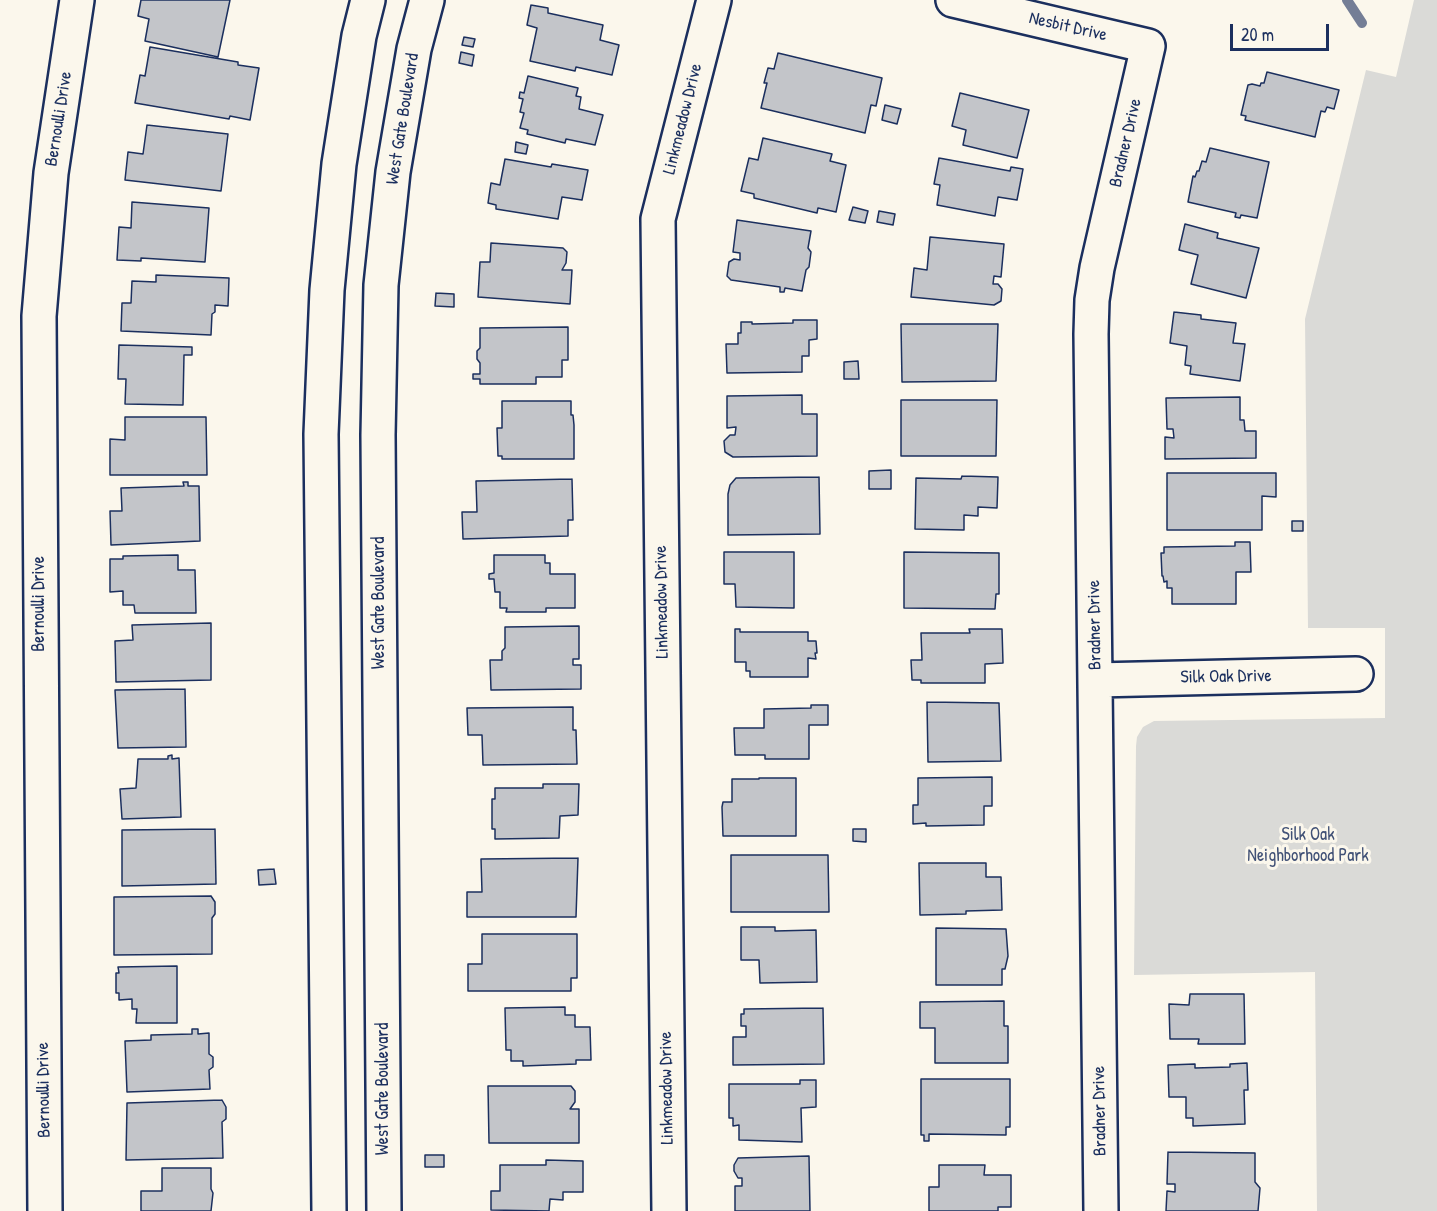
<!DOCTYPE html>
<style>
body{margin:0}
#map{position:relative;width:1437px;height:1211px;overflow:hidden;background:#fbf7ec;font-family:"Patrick Hand",sans-serif}
canvas{display:block}
.scale{position:absolute;left:1230px;top:24px;width:99px;height:27px;box-sizing:border-box;border:3px solid #1b2f5e;border-top:0;padding-left:8px;font-size:18px;line-height:21px;white-space:nowrap;color:#1b2f5e;-webkit-text-stroke:4px #fbf7ec;paint-order:stroke}
</style>
<div id="map">
<canvas width="1437" height="1211"></canvas>
<div class="scale">20 m</div>
</div>
<script>
const c = document.querySelector('canvas').getContext('2d');
c.lineJoin = 'round';
function fillPath(path, color) { c.fillStyle = color; c.fill(path, 'evenodd'); }
const toPath = rows => new Path2D(rows.map(r => 'M' + r).join(''));
function stroke(path, color, width, dash) { c.strokeStyle = color; c.lineWidth = width; c.lineCap = dash ? 'butt' : 'round'; c.setLineDash(dash || []); c.stroke(path); }
function label(font, color, halo, rows, align = 'center') {
  c.font = font + ' "Patrick Hand",sans-serif'; c.lineWidth = 6; c.setLineDash([]); c.textBaseline = 'middle'; c.strokeStyle = halo; c.fillStyle = color; for (const [text, x, y, turn = 0] of rows) {
    c.save(); c.translate(x, y); c.rotate((+turn || 0) * Math.PI / 180); c.textAlign = isNaN(turn) ? turn : align; if (halo) c.strokeText(text, 0, 0); c.fillText(text, 0, 0); c.restore();
  }
}
const green = toPath([
 [1414,0,1437,0,1437,1211,1317,1211,1315,972,1134,975,1136,746,1137,737,1143,727,1154,721,1385,718,1385,628,1308,628,1305,319,1366,70,1396,77]
]);
const stream = toPath([
 [1347,0,1362,23]
]);
const building = toPath([
 [141,0,230,0,218,57,145,41,149,19,138,16,141,0],
 [531,5,548,8,548,13,603,25,600,40,619,45,612,75,576,67,575,71,530,61,537,28,527,25,531,5],
 [464,37,475,39,473,47,462,45,464,37],
 [150,47,238,62,238,65,259,68,250,120,230,116,229,119,135,103,140,75,145,76,150,47],
 [461,52,474,55,472,66,459,63,461,52],
 [778,53,882,78,876,106,871,105,865,133,761,108,767,83,764,83,768,68,774,69,778,53],
 [1267,72,1339,90,1334,109,1327,107,1325,112,1321,111,1315,137,1245,120,1246,116,1241,115,1248,85,1252,84,1260,86,1261,83,1264,83,1267,72],
 [528,76,578,88,576,96,581,97,579,109,603,115,595,145,566,139,565,143,527,134,528,130,520,128,524,113,520,112,523,99,519,98,520,92,524,93,528,76],
 [960,93,1029,110,1017,158,963,145,966,130,952,126,960,93],
 [885,105,901,109,897,124,882,120,885,105],
 [147,125,228,134,221,191,125,180,128,152,143,154,147,125],
 [763,138,832,154,830,161,846,165,836,212,818,208,817,213,754,198,754,194,741,191,749,158,758,160,763,138],
 [516,142,528,145,526,154,515,152,516,142],
 [1210,148,1269,162,1257,218,1241,215,1240,218,1235,217,1236,213,1188,202,1193,176,1195,177,1197,171,1199,171,1202,161,1206,162,1210,148],
 [939,158,1010,171,1011,167,1023,169,1017,200,998,197,995,216,937,205,940,185,934,184,939,158],
 [505,159,551,167,552,164,588,170,582,200,562,197,558,219,496,209,496,205,488,203,491,183,500,185,505,159],
 [132,202,209,208,205,262,141,258,141,261,117,260,119,227,131,228,132,202],
 [853,207,868,211,865,223,849,220,853,207],
 [879,211,895,214,893,225,877,222,879,211],
 [737,220,811,231,808,248,811,252,809,267,806,270,802,291,785,288,784,292,780,292,780,287,731,280,727,276,729,262,734,259,740,260,740,253,733,252,737,220],
 [1185,224,1218,233,1217,238,1259,248,1246,298,1191,284,1198,255,1179,250,1185,224],
 [930,237,1004,244,1001,277,994,276,993,284,998,284,1002,289,1001,301,994,305,911,297,914,268,927,270,930,237],
 [491,243,563,248,567,252,566,263,562,270,572,270,570,304,478,297,480,262,490,262,491,243],
 [156,275,229,278,228,306,215,305,215,312,212,314,211,335,121,331,122,303,131,303,132,281,156,282,156,275],
 [436,293,454,294,454,307,435,306,436,293],
 [1174,312,1201,315,1201,319,1236,323,1233,343,1245,344,1240,381,1190,374,1191,366,1185,365,1187,346,1170,343,1174,312],
 [793,320,817,320,817,339,809,340,809,356,802,356,802,372,727,373,726,344,738,344,738,333,741,333,741,322,752,322,752,324,793,323,793,320],
 [901,324,998,324,996,381,902,382,901,324],
 [568,327,568,360,562,360,562,377,536,377,536,384,480,384,480,379,473,379,473,374,480,374,480,363,477,359,477,351,480,348,480,328,568,327],
 [119,345,192,347,192,355,184,355,183,405,125,404,126,379,118,379,119,345],
 [858,361,859,379,844,379,844,362,858,361],
 [802,395,802,414,817,414,817,456,733,457,725,452,724,441,730,435,735,435,736,427,727,428,727,396,802,395],
 [1240,397,1240,420,1244,420,1245,431,1256,431,1256,458,1165,459,1165,437,1174,438,1173,429,1167,429,1166,398,1240,397],
 [901,400,997,400,996,456,901,456,901,400],
 [502,401,571,401,571,415,573,415,574,425,574,459,502,459,502,456,498,456,497,428,502,428,502,401],
 [125,417,206,417,207,475,110,475,110,439,125,440,125,417],
 [891,470,891,489,869,489,869,471,891,470],
 [1167,473,1276,473,1276,497,1262,496,1262,530,1167,530,1167,473],
 [962,476,998,477,997,508,978,507,978,516,964,515,964,530,915,529,916,478,961,479,962,476],
 [819,477,820,534,728,535,728,494,730,485,736,478,819,477],
 [572,479,573,520,568,520,568,536,463,539,462,512,477,512,476,481,572,479],
 [183,482,188,482,188,486,199,486,200,541,111,545,110,511,122,511,121,488,184,486,183,482],
 [1292,521,1303,521,1303,531,1292,531,1292,521],
 [1235,542,1250,542,1251,572,1236,572,1236,604,1172,604,1172,588,1167,588,1167,581,1164,582,1163,576,1162,576,1161,553,1164,553,1164,547,1235,546,1235,542],
 [724,552,794,552,794,608,736,607,735,584,724,584,724,552],
 [904,552,999,553,999,594,996,594,995,609,904,608,904,552],
 [178,555,178,570,195,570,196,613,135,613,134,605,123,605,123,591,110,592,110,559,123,559,123,556,178,555],
 [494,555,545,555,545,563,550,563,550,574,575,574,575,608,546,608,546,612,506,612,507,608,500,608,500,592,495,592,494,579,489,579,489,574,494,573,494,555],
 [211,623,211,680,116,682,115,641,133,640,132,625,211,623],
 [579,626,579,659,573,659,573,665,581,665,581,689,491,690,490,660,502,660,502,651,505,648,505,627,579,626],
 [735,629,740,629,740,632,808,632,808,641,816,641,817,653,815,653,816,659,808,658,808,677,750,677,750,671,746,671,746,662,735,662,735,629],
 [969,629,1002,629,1003,663,985,664,985,683,921,683,921,680,912,680,911,660,922,660,921,633,970,633,969,629],
 [185,689,186,747,118,748,115,690,185,689],
 [927,702,999,703,1001,761,928,762,927,702],
 [811,705,828,705,828,725,809,725,809,759,765,759,765,755,735,755,734,728,764,728,764,709,811,708,811,705],
 [573,707,573,730,576,730,577,764,483,765,482,735,468,735,467,708,573,707],
 [172,755,172,759,179,758,181,817,122,819,120,789,136,788,138,759,168,759,168,756,172,755],
 [992,777,992,806,984,806,984,825,926,826,926,823,913,824,913,805,918,805,918,778,992,777],
 [759,778,796,778,796,836,723,836,722,807,723,802,732,802,732,779,759,779,759,778],
 [543,784,579,784,578,815,560,816,559,838,495,839,495,829,492,829,492,799,495,799,495,788,543,788,543,784],
 [215,829,216,884,122,886,122,830,215,829],
 [853,829,866,829,866,842,853,841,853,829],
 [731,855,828,855,829,912,731,912,731,855],
 [578,858,576,917,467,917,467,892,482,892,481,859,578,858],
 [919,863,986,863,986,877,1001,877,1002,910,966,911,966,914,920,915,919,863],
 [274,869,276,884,259,885,258,870,274,869],
 [211,896,215,902,215,914,212,918,212,954,114,955,114,897,211,896],
 [741,927,775,927,775,931,816,930,817,982,760,983,759,960,741,960,741,927],
 [936,928,1006,929,1008,956,1005,969,1002,969,1002,985,936,985,936,928],
 [482,934,577,934,577,978,571,978,571,991,468,991,468,964,482,964,482,934],
 [177,966,177,1023,136,1023,137,1009,132,1009,132,999,119,1000,119,993,116,993,116,973,119,973,118,967,177,966],
 [1190,994,1244,994,1245,1044,1198,1044,1199,1039,1170,1039,1169,1004,1189,1005,1190,994],
 [1004,1001,1004,1026,1008,1026,1008,1063,935,1063,935,1028,920,1028,920,1002,1004,1001],
 [565,1007,565,1015,575,1015,575,1027,590,1027,591,1060,576,1060,576,1064,523,1066,523,1061,511,1061,511,1050,506,1050,505,1008,565,1007],
 [823,1008,824,1064,733,1065,733,1037,746,1037,746,1026,741,1026,741,1014,744,1014,744,1009,823,1008],
 [192,1029,198,1029,198,1034,209,1033,209,1054,213,1057,213,1067,209,1070,210,1089,127,1092,125,1041,151,1040,151,1035,192,1034,192,1029],
 [1247,1063,1248,1090,1244,1090,1245,1124,1193,1126,1193,1118,1186,1118,1186,1097,1169,1097,1168,1065,1195,1064,1195,1068,1230,1067,1230,1064,1247,1063],
 [921,1079,1010,1079,1010,1127,1006,1127,1006,1135,929,1134,929,1141,924,1141,924,1135,921,1135,921,1079],
 [800,1080,816,1080,816,1107,801,1108,802,1142,739,1140,739,1125,733,1126,733,1118,729,1118,729,1084,800,1084,800,1080],
 [488,1086,571,1086,575,1091,575,1102,570,1109,579,1109,579,1143,489,1143,488,1086],
 [222,1100,226,1107,226,1119,222,1122,223,1158,126,1160,127,1103,222,1100],
 [1168,1152,1255,1153,1255,1182,1260,1188,1258,1211,1166,1211,1167,1191,1175,1192,1175,1184,1167,1184,1168,1152],
 [425,1155,444,1155,444,1167,425,1167,425,1155],
 [809,1156,810,1211,735,1211,735,1186,742,1186,742,1178,738,1178,734,1171,734,1165,738,1158,809,1156],
 [546,1160,583,1161,583,1192,563,1192,563,1200,550,1199,549,1211,491,1210,491,1191,500,1191,500,1165,546,1165,546,1160],
 [939,1165,985,1165,984,1175,1011,1175,1011,1207,998,1207,998,1211,929,1211,929,1187,939,1187,939,1165],
 [162,1168,211,1168,211,1189,213,1193,211,1211,141,1211,141,1191,162,1191,162,1168]
]);
const minor = toPath([
 [953,0,1148,46,1097,268,1092,300,1091,334,1101,1211],
 [1096,680,1356,674],
 [45,1211,39,316,51,173,77,0],
 [669,1211,658,219,714,0]
]);
const secondary = toPath([
 [329,1211,321,434,327,290,339,164,359,36,368,0],
 [384,1211,378,435,381,285,393,172,414,49,427,0]
]);
const streetNames = [
 ["Nesbit Drive",1068,27,13],
 ["Bernoulli Drive",59,119,-81],
 ["West Gate Boulevard",403,119,-81],
 ["Linkmeadow Drive",683,119,-76],
 ["Bradner Drive",1126,143,-77],
 ["Linkmeadow Drive",662,602,-91],
 ["West Gate Boulevard",379,603,-90],
 ["Bernoulli Drive",39,604,-90],
 ["Bradner Drive",1095,625,-91],
 ["Silk Oak Drive",1226,677,-1],
 ["Linkmeadow Drive",667,1088,-91],
 ["West Gate Boulevard",383,1089,-90],
 ["Bernoulli Drive",44,1090,-91],
 ["Bradner Drive",1100,1111,-91]
];
const parkNames = [
 ["Silk Oak",1308,835],
 ["Neighborhood Park",1308,856]
];
fillPath(green, '#dadad7');
stroke(stream, '#747e96', 10);
fillPath(building, '#c3c5c9');
stroke(building, '#1b2f5e', 1.5);
stroke(minor, '#1b2f5e', 38);
stroke(secondary, '#1b2f5e', 38);
stroke(minor, '#fbf7ec', 33);
stroke(secondary, '#fbf7ec', 33);
label('18px', '#1b2f5e', '#fbf7ec', streetNames);
label('18px', '#415176', '#fbf7ec', parkNames);
</script>
